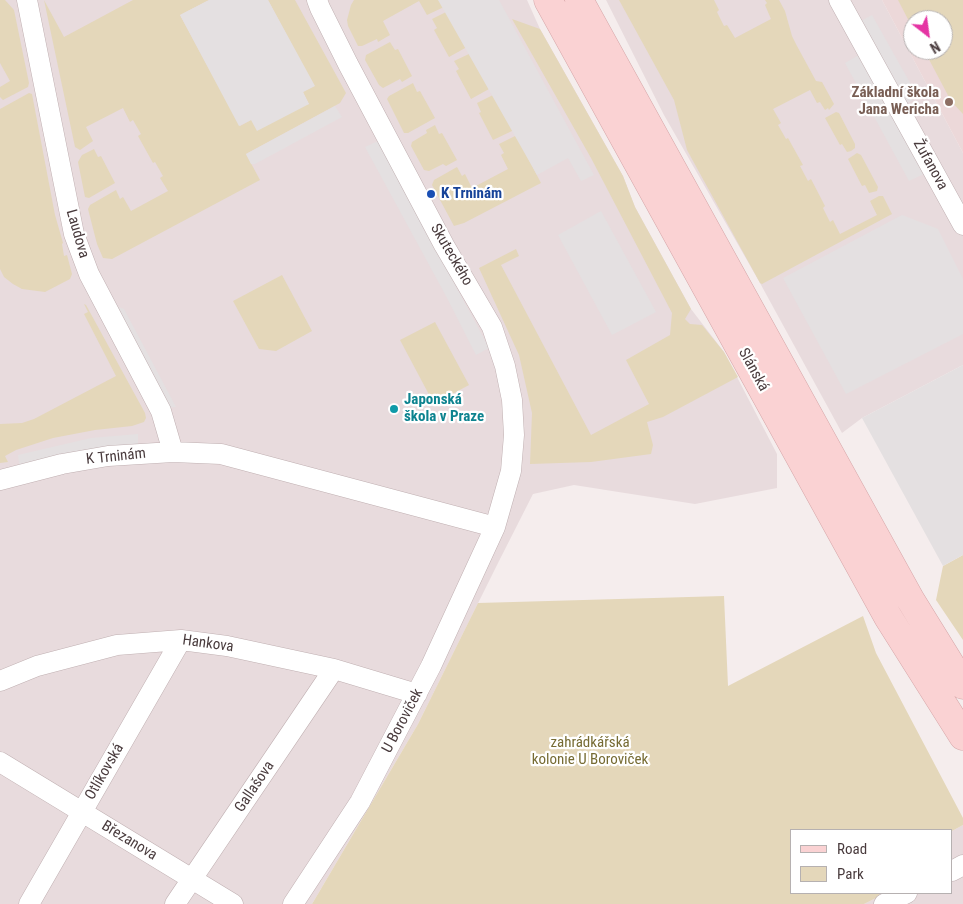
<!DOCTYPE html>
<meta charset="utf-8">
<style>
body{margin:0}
#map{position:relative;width:963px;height:904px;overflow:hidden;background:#f5eded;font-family:"Roboto Condensed",sans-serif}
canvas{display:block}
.legend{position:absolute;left:790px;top:829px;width:162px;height:65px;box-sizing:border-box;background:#fff;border:1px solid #b6b1b1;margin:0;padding:6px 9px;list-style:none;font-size:15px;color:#493b3d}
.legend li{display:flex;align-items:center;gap:10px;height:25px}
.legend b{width:25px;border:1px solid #b6b1b1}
.north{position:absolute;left:903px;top:10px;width:50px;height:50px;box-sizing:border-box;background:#fff;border:1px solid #b6b1b1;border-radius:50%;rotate:150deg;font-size:14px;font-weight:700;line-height:20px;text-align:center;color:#493b3d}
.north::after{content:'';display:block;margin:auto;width:18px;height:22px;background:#e534a3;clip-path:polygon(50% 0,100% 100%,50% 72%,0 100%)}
</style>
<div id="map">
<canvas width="963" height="904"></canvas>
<ul class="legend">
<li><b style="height:6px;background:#fad2d3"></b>Road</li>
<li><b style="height:14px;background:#e4d7ba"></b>Park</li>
</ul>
<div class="north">N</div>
</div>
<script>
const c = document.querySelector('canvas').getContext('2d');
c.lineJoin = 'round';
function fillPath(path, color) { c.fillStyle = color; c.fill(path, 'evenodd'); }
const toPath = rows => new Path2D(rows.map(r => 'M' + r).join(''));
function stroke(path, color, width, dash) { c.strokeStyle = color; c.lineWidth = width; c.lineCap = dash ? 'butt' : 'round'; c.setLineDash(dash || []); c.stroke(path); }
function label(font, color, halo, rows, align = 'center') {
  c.font = font + ' "Roboto Condensed",sans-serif'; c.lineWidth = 4.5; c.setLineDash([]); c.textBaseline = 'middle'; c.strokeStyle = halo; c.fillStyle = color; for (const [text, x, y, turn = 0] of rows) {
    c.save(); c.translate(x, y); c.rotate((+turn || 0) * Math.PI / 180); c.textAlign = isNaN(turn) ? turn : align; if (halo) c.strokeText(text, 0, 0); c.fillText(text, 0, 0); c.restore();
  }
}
const residential = toPath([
 [0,0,527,0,540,29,623,176,635,207,691,309,724,352,777,454,777,488,695,504,574,485,533,494,499,561,418,724,312,904,0,904],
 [606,0,882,0,963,153,963,365,862,418,842,433,760,283,664,115],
 [963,825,963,904,864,904,880,896,879,893,952,893,952,831]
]);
const education = toPath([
 [882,0,963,0,963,153],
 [913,20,943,20,943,50,913,50]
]);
const green = toPath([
 [0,0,5,0,14,10,29,83,28,87,3,100,0,97,0,87,10,81,0,63],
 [44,0,64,37,133,0,209,0,180,15,240,126,251,120,309,104,303,92,314,86,268,0,295,0,346,93,340,103,246,154,260,180,112,259,103,258,97,244,88,209,90,205,116,190,120,199,123,197,131,211,168,191,160,178,163,176,155,162,153,163,138,136,141,134,133,120,130,122,123,108,86,127,93,141,80,150,75,147],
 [354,0,444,0,444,7,427,15,419,1,383,21,390,35,378,42,377,39,362,46,358,46,348,26,347,20,351,5],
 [619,0,714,0,719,10,717,12,724,26,727,25,735,38,771,19,765,5,767,3,765,0,779,0,785,11,792,36,797,46,816,81,822,82,834,104,829,110,828,108,825,110,820,102,817,103,810,90,773,109,781,123,778,125,786,139,788,138,803,165,800,166,808,181,811,179,825,206,823,208,830,222,833,220,840,234,877,215,870,201,879,196,883,196,892,214,762,284,760,283,687,150,674,100],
 [898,0,963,0,963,114,951,101,924,50,943,50,943,20,913,20,913,29],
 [446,12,467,47,449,57,434,30,437,28,432,19],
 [512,19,540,29,623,176,635,207,691,309,685,319,690,324,702,325,724,352,738,377,663,417,647,422,653,445,651,454,591,462,530,464,532,413,519,355,479,268,516,249,519,256,501,265,591,435,649,404,626,360,670,335,672,313,591,158],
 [390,42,395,50,398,49,412,76,402,82,400,79,383,88,379,85,365,60,366,55],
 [471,53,489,89,471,99,456,71,459,69,454,61],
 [413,83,417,92,420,91,435,118,408,133,404,133,387,99,389,96],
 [29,93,32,94,55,215,63,243,62,244,64,256,67,255,72,274,70,279,45,292,22,289,13,284,4,277,0,269,0,109],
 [493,95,512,128,512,131,493,140,479,113,481,112,477,103],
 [836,112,839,113,855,144,855,148,851,151,847,152,842,144,840,145,825,118],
 [435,125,439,134,442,133,457,160,446,166,443,164,429,171,424,170,411,146,412,142,427,133,426,130],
 [515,136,517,137,541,183,464,223,454,226,432,185,434,180,457,167,462,176,465,174,472,188,508,169,501,155,504,153,499,144],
 [94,149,98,157,101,156,115,183,89,198,85,197,78,162,82,155],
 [857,153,861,155,878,187,877,191,869,193,865,185,862,186,848,159],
 [282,275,312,331,276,351,259,349,233,301],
 [84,304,86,305,145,413,146,418,144,422,132,426,95,430,53,438,16,450,5,456,8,462,0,463,0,424,22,423,34,419,116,376,84,314,88,312],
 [435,322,469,385,434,404,400,340],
 [963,555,963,640,936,600,943,566],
 [724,596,728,686,863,616,876,653,963,818,963,825,952,831,792,830,792,893,879,893,880,896,864,904,312,904,418,724,478,603]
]);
const parking = toPath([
 [209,0,268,0,315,86,303,92,309,104,257,131,251,120,239,126,180,15],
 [438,0,499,0,594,175,581,181,568,158,537,175],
 [872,15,918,97,906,104,861,21],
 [859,55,924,174,909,181,845,63],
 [335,106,342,117,255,164,251,164,246,154],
 [378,141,489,348,476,355,446,296,365,147],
 [601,211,656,312,612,335,558,235],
 [902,215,938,229,963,279,963,334,846,394,783,278],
 [108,303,124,309,176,407,163,408],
 [963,365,963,555,943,566,862,418],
 [138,434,138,447,20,468,18,455,91,438]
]);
const street = toPath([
 [27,0,74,234,89,274,161,411,173,452],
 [839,0,963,225],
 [0,480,62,464,108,456,173,452,221,454,495,527],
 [0,681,37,666,117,645,181,640,227,646,334,669,417,694],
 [0,762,233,904],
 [952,871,963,865],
 [29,904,181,640],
 [175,904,334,669],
 [293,904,360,802,431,666,495,527,511,471,514,435,512,400,505,366,492,327,444,245,348,64,320,8,317,0],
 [884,904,907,893]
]);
const secondary = toPath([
 [548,0,888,617,963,736],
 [579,0,910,599,963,685]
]);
const markers = [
 [949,102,5,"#8d6e63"],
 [431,194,5,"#1a4fb4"],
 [394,409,5,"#0f9aa8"]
];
const educationNames = [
 ["Základní škola",939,93],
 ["Jana Wericha",939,110]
];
const streetNames = [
 ["Žufanova",930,165,61],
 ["Laudova",77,234,74],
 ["Skuteckého",451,255,60],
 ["Slánská",753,370,61],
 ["K Trninám",116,457,-6],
 ["Hankova",208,644,8],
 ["U Boroviček",403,721,-62],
 ["Otlíkovská",105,772,-60],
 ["Gallašova",255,787,-56],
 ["Březanova",129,841,31]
];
const transitNames = [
 ["K Trninám",441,194]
];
const cultureNames = [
 ["Japonská",404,400],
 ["škola v Praze",404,417]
];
const parkNames = [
 ["zahrádkářská",590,743],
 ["kolonie U Boroviček",590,760]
];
fillPath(residential, '#e8dbdd');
fillPath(education, '#ecd8d9');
fillPath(green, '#e4d7ba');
fillPath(parking, '#e4e0e1');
stroke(street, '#c0b0b2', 21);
stroke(secondary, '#d5a6a8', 29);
stroke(street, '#fff', 20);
stroke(secondary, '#fad2d3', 28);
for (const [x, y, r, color] of markers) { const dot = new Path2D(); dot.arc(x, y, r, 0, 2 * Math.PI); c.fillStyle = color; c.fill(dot); stroke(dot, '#fff', 2); }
label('bold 15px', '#785e54', '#fff', educationNames, 'right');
label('15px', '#493b3d', '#fff', streetNames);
label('bold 15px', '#164399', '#fff', transitNames, 'left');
label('bold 15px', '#0d838f', '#fff', cultureNames, 'left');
label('15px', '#766b33', '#fff', parkNames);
</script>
